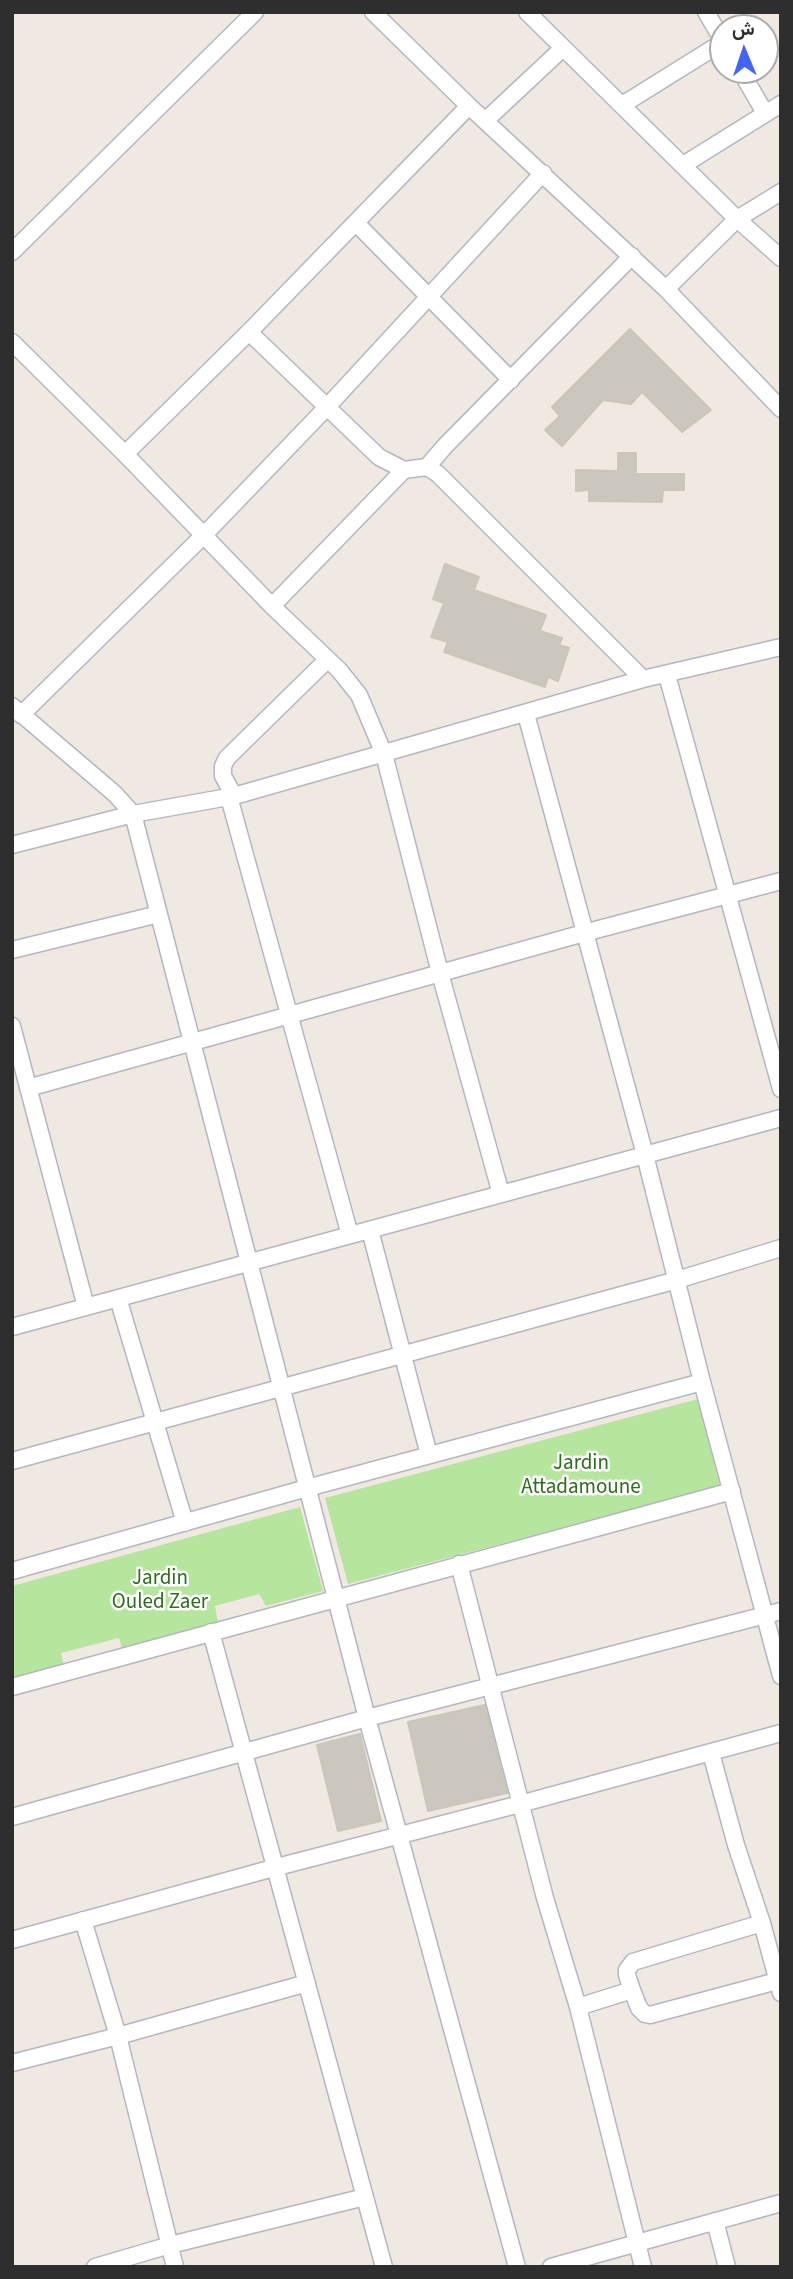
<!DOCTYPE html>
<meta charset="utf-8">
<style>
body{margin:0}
#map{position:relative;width:793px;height:2279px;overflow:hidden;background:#efe9e1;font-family:"Source Sans 3",Vazirmatn,sans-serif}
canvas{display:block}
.frame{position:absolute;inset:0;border:14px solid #2e2e2e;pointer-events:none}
.north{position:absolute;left:709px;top:14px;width:70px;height:70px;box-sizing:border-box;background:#fff;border:2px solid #ababab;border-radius:50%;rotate:358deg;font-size:19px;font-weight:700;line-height:28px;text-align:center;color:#2e2e2e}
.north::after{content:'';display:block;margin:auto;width:24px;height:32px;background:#4264fb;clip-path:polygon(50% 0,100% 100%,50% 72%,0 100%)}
</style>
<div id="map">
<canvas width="793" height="2279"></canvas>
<div class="frame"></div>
<div class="north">ش</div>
</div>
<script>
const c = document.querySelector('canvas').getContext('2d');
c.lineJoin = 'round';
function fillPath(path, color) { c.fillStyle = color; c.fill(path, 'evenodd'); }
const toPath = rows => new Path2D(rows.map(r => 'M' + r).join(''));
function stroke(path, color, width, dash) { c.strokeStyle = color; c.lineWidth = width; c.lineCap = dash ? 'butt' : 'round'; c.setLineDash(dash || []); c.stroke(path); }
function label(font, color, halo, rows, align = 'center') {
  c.font = font + ' "Source Sans 3",sans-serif'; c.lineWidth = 5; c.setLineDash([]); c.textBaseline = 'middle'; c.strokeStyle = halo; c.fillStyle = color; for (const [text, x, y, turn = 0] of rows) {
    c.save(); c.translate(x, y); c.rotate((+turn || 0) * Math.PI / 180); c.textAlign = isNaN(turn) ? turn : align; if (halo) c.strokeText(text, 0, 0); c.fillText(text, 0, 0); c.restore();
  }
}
const green = toPath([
 [698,1399,720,1486,348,1584,325,1498],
 [300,1507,323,1591,266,1606,259,1594,215,1606,218,1622,122,1648,119,1638,61,1653,64,1667,12,1681,12,1586]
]);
const building = toPath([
 [630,329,711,410,682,432,642,392,631,404,603,400,562,446,545,430,560,416,552,407,630,329],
 [618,453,636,453,636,474,684,474,684,490,663,490,662,502,589,501,589,490,576,491,576,470,618,471,618,453],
 [445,564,479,577,474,590,546,615,540,631,562,638,559,645,569,648,558,681,548,677,545,687,444,652,448,642,431,637,444,603,433,599,445,564],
 [485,1705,507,1793,428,1811,408,1722,485,1705],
 [360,1734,381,1821,338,1831,317,1745,360,1734]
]);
const street = toPath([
 [373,12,469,106,666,289,781,409],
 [527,12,737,219,781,258],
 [706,12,723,41],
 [740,70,765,113],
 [622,105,723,42],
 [486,120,563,48],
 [683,165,781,104],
 [356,223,511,380],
 [12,252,255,12],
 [632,256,445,446,427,467,438,474,643,679],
 [666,289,737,219,781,192],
 [249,332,379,457,404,470,427,467],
 [12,342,125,454,272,606,339,670,359,695,384,754,440,973,501,1194],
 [125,454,249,332,469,106],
 [272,606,404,470],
 [667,675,781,1089],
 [12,706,115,794,133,814,367,1718,517,2267],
 [526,714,645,1155,702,1382,781,1676],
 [21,715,204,535,327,407,543,173],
 [234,796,223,776,223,766,227,758,327,660],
 [229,797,350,1235],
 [12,845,133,814,234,796,643,679,781,647],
 [12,950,159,914],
 [12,1026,86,1307],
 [28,1088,584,933,781,881],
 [370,1230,429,1455],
 [118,1298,185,1523],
 [12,1327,781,1118],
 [12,1461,677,1280,781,1248],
 [459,1564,545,1898,578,2007,643,2267],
 [12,1571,307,1488,702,1382],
 [211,1632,384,2267],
 [12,1687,732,1491],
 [711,1753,736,1845,762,1923,781,1993],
 [12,1817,367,1718,781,1611],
 [83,1920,118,2036,175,2267],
 [12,1940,277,1867,520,1804,781,1733],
 [632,1990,627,1975,627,1970,633,1962,762,1923],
 [578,2007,632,1990,639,2008,645,2014,650,2015,777,1981],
 [12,2063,118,2036,307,1983],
 [715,2221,727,2267],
 [95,2267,170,2245,365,2197],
 [551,2267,781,2203]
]);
const parkNames = [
 ["Jardin",581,1464],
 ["Attadamoune",581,1488],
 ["Jardin",160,1579],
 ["Ouled Zaer",160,1603]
];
fillPath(green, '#b6e59e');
fillPath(building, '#cbc7bf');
stroke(building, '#cbc5ba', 2);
stroke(street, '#b4b7c1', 19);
stroke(street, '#fff', 16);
label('21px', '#2c6e1b', '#fff', parkNames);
</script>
